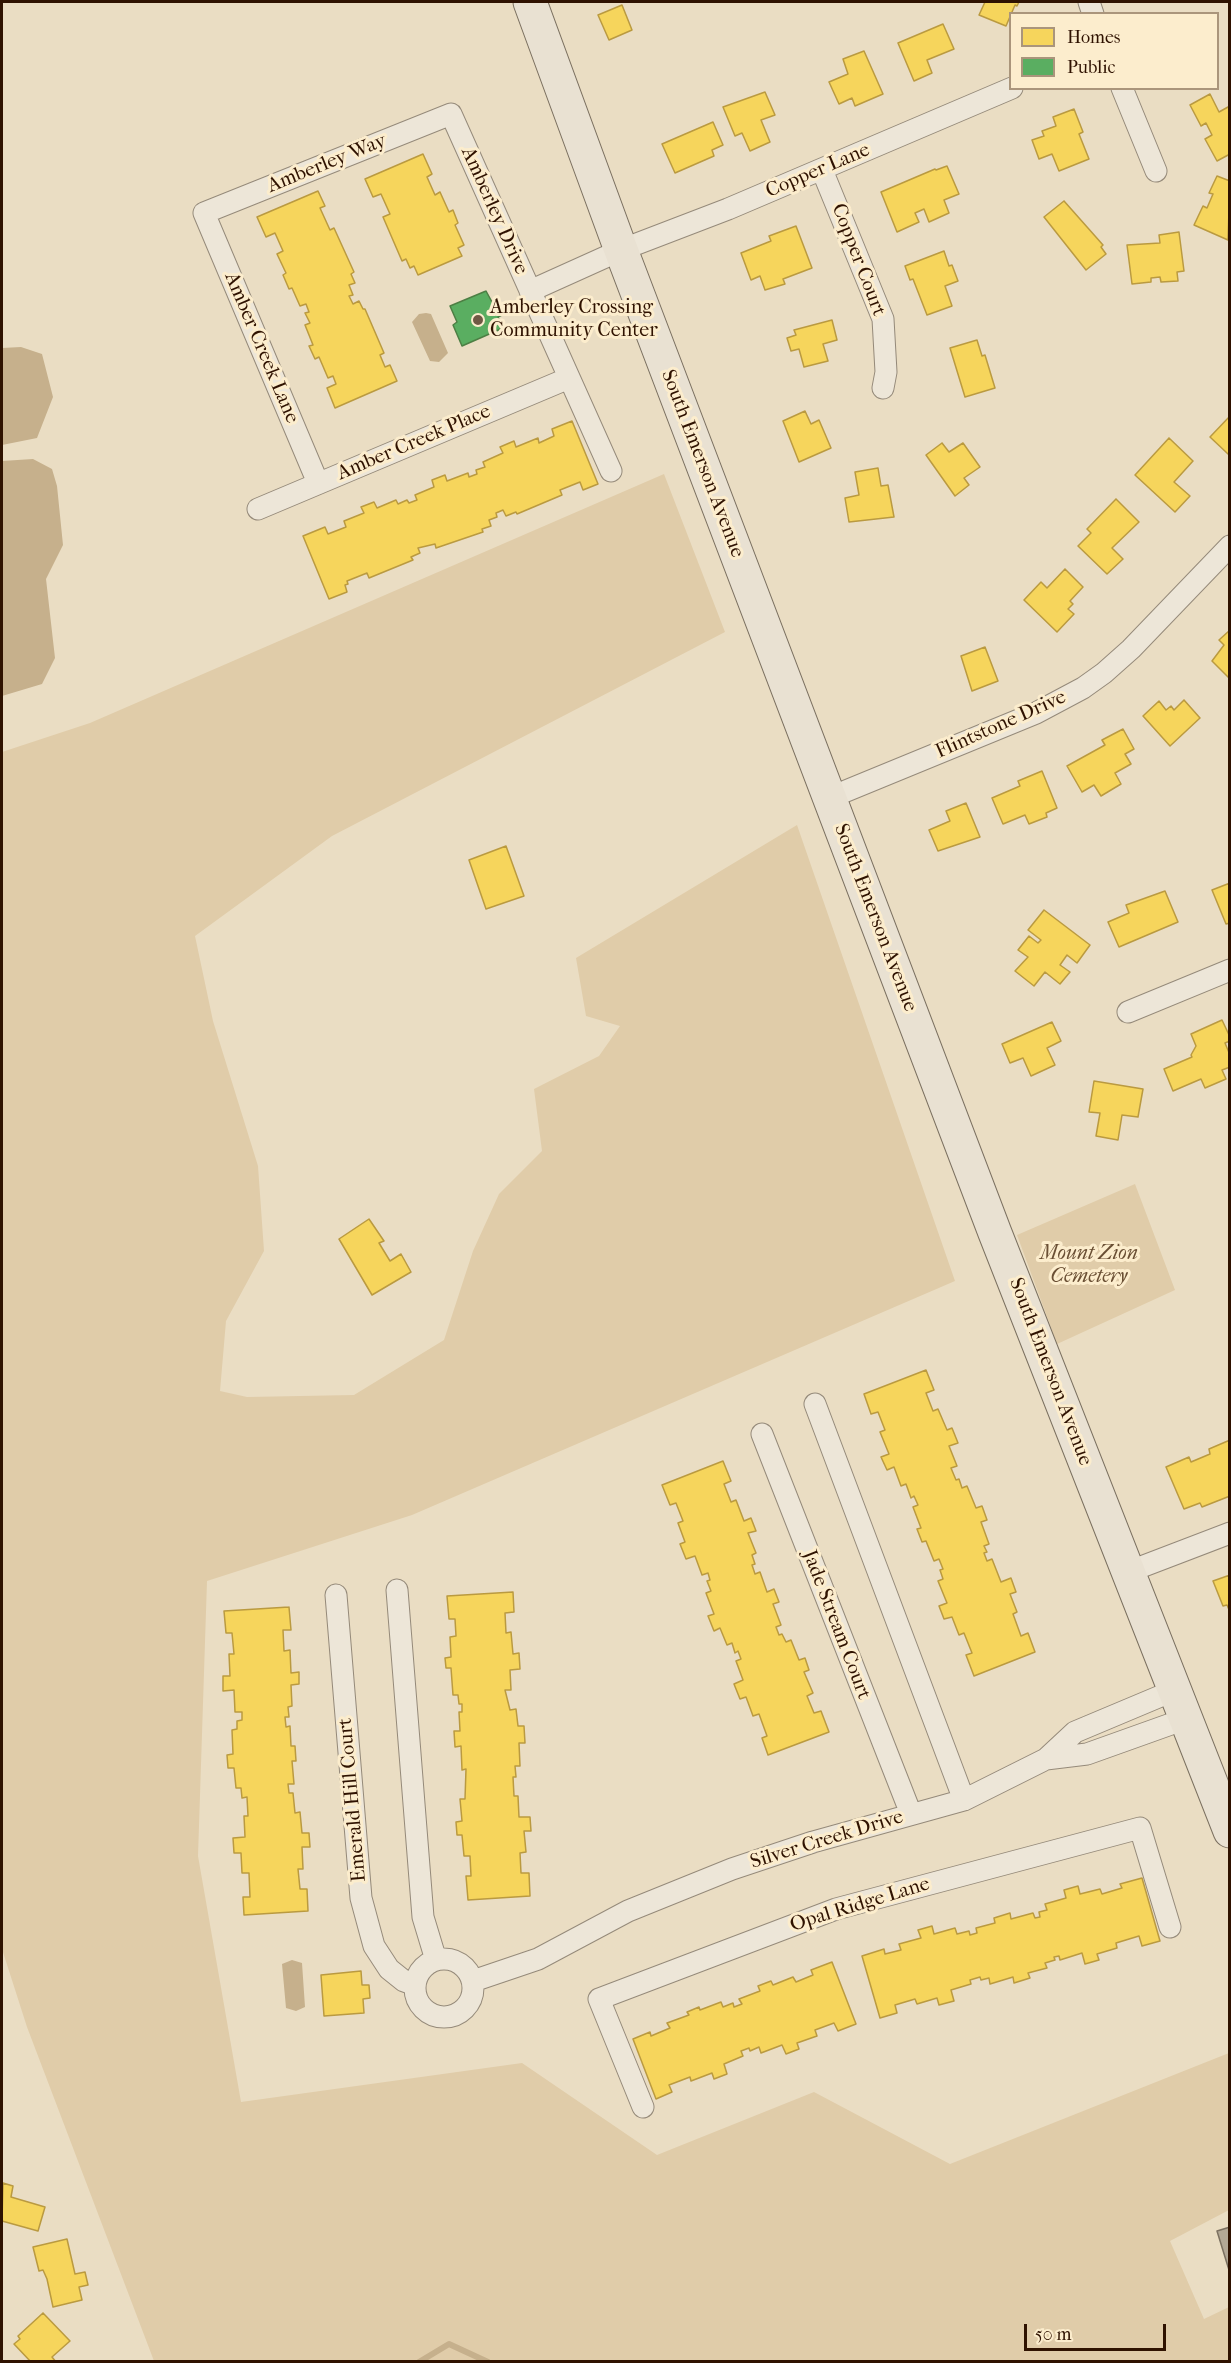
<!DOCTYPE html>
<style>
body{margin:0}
#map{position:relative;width:1231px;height:2363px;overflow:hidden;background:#eaddc3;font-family:"IM FELL French Canon",serif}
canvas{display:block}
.frame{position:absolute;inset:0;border:3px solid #2f1200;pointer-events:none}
.legend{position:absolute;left:1009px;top:12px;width:210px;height:78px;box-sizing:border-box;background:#fcedcd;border:2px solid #aa957b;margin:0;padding:8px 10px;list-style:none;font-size:18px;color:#2f1200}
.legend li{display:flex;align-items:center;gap:12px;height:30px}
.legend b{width:30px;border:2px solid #aa957b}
.scale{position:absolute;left:1024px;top:2324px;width:142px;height:27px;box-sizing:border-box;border:3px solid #2f1200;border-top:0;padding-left:8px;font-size:18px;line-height:21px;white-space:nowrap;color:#2f1200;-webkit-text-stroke:4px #fcedcd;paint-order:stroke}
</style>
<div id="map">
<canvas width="1231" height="2363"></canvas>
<div class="frame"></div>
<ul class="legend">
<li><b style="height:16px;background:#f6d55c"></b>Homes</li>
<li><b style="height:16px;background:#5aae61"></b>Public</li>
</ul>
<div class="scale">50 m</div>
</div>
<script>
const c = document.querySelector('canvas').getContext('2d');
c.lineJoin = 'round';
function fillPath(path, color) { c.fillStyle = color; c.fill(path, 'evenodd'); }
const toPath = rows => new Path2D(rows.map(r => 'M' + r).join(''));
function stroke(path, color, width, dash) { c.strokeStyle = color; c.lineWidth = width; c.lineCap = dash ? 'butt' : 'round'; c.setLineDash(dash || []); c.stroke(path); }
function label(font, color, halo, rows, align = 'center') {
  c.font = font + ' "IM FELL French Canon",serif'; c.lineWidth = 6; c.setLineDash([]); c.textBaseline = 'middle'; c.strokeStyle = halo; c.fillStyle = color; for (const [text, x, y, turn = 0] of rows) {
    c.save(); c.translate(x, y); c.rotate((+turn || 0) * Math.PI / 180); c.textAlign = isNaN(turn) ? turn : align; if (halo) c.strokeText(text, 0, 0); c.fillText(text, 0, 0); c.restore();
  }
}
const green = toPath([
 [664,474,725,632,332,836,195,936,213,1021,258,1166,264,1251,226,1321,220,1391,247,1397,354,1395,444,1340,473,1251,499,1194,542,1151,534,1089,599,1056,620,1026,586,1016,576,958,797,825,955,1281,412,1515,207,1581,198,1856,241,2102,522,2063,657,2155,814,2092,950,2164,1229,2053,1229,2210,1170,2241,1204,2319,1229,2307,1229,2361,154,2361,27,2027,2,1949,2,752,90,723],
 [1135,1184,1175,1290,1057,1344,1017,1235]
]);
const water = toPath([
 [426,313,431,314,448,353,439,362,430,361,412,322,419,314],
 [21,347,42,354,53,397,37,438,2,445,2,348],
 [33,459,52,469,57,486,63,545,46,579,55,658,42,684,2,696,2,461],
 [292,1960,302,1963,305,2007,296,2011,286,2008,282,1964]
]);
const homes = toPath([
 [985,2,1019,2,1017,6,1015,5,1006,26,979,15,985,2],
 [622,5,632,30,609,40,598,15,622,5],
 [943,24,954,49,927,60,932,73,914,81,898,43,943,24],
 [864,51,883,94,855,106,852,98,839,104,829,82,848,74,843,59,864,51],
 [765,92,775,115,761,120,770,142,750,151,742,133,735,136,723,107,765,92],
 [1210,94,1219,112,1228,107,1230,109,1230,154,1217,161,1205,139,1212,135,1206,123,1201,126,1190,105,1210,94],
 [1074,109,1083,132,1079,134,1089,159,1059,171,1052,154,1039,159,1032,140,1044,136,1042,131,1056,126,1053,117,1074,109],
 [713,122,723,145,712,150,714,156,675,173,662,144,713,122],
 [423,154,432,174,427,177,435,195,440,192,449,212,453,210,458,223,455,225,464,245,458,248,462,256,418,275,414,266,410,268,406,259,402,261,383,217,390,214,381,194,373,197,365,179,423,154],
 [947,166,959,194,944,200,949,213,929,222,924,209,915,213,919,222,897,232,881,192,935,169,936,170,947,166],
 [1217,176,1230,181,1228,240,1194,225,1203,206,1207,208,1213,194,1209,193,1217,176],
 [318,191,325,206,320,208,330,230,334,228,354,272,351,274,355,283,349,285,353,295,349,296,353,304,359,301,363,309,365,309,384,353,380,355,385,367,390,365,397,381,335,408,327,388,336,384,333,376,328,378,319,357,315,359,309,346,313,345,305,325,310,323,305,313,309,312,306,304,300,306,292,288,289,289,283,275,286,273,277,254,283,251,275,233,266,237,257,217,318,191],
 [1064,201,1103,245,1101,247,1106,254,1086,270,1044,217,1064,201],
 [796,226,812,268,783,279,785,284,765,290,760,276,751,280,741,253,771,241,769,236,796,226],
 [1179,232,1184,271,1177,272,1178,281,1161,282,1160,277,1151,278,1151,282,1132,284,1127,245,1160,243,1159,235,1179,232],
 [944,251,949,266,952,265,958,281,945,286,952,306,927,315,913,279,910,280,905,266,944,251],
 [832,320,837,340,823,344,828,361,804,367,799,349,791,351,787,338,796,335,794,330,832,320],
 [977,340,982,356,985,355,995,388,965,397,950,348,977,340],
 [805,411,811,424,819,420,831,448,799,462,783,421,805,411],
 [1230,416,1230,453,1228,454,1210,437,1230,416],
 [572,421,598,484,583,490,580,482,560,490,562,495,517,514,516,512,506,516,503,510,496,513,497,517,489,520,491,526,482,529,483,532,436,548,435,544,418,548,420,553,411,557,413,560,369,578,367,573,347,581,348,584,345,585,347,592,329,599,303,536,325,527,328,534,346,527,344,521,364,513,361,507,374,502,377,508,396,500,398,504,407,500,409,503,417,500,415,495,434,487,432,480,445,475,447,481,468,473,469,477,477,474,476,470,485,467,483,462,503,453,500,447,514,441,516,447,538,438,539,443,554,436,552,429,572,421],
 [1169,438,1193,461,1174,482,1190,496,1175,512,1135,475,1169,438],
 [942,443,949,452,963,443,980,467,964,478,969,485,955,496,926,455,942,443],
 [878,468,881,486,888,485,894,517,849,522,845,498,859,495,855,472,878,468],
 [1116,499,1139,522,1112,548,1123,559,1107,574,1078,546,1091,533,1087,529,1116,499],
 [1065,569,1083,587,1070,601,1073,604,1068,609,1074,614,1057,632,1024,600,1041,582,1047,588,1065,569],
 [1230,630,1230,679,1212,661,1224,645,1219,640,1230,630],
 [985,647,998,681,972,691,961,656,985,647],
 [1184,700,1200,718,1170,746,1143,716,1159,701,1166,710,1171,706,1174,710,1184,700],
 [1123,729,1134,749,1125,754,1131,764,1115,773,1121,784,1101,796,1094,785,1082,792,1067,766,1105,745,1102,740,1123,729],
 [1042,771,1057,808,1046,813,1047,817,1029,824,1025,815,1003,824,992,798,1020,786,1018,781,1042,771],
 [966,803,980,837,938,851,929,830,950,821,946,811,966,803],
 [506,846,524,896,486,909,469,860,506,846],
 [1230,883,1230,923,1226,924,1212,890,1230,883],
 [1165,891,1178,922,1119,947,1108,922,1129,913,1126,905,1165,891],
 [1044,910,1090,945,1077,963,1067,955,1060,965,1070,972,1060,984,1045,972,1034,986,1015,971,1028,957,1018,950,1029,936,1038,943,1041,940,1028,930,1044,910],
 [1222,1020,1230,1037,1230,1041,1225,1043,1230,1055,1230,1067,1222,1070,1226,1079,1205,1088,1201,1079,1173,1091,1164,1069,1192,1057,1191,1055,1196,1046,1191,1034,1222,1020],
 [1052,1022,1061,1041,1047,1048,1055,1065,1031,1076,1023,1058,1010,1063,1002,1044,1052,1022],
 [1094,1081,1143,1089,1138,1117,1122,1115,1118,1140,1096,1136,1100,1113,1089,1112,1094,1081],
 [369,1219,384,1241,379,1243,390,1261,401,1254,411,1272,372,1295,339,1239,369,1219],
 [926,1370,934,1390,926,1393,933,1411,938,1409,947,1430,952,1428,958,1443,949,1446,957,1466,951,1468,956,1480,959,1479,962,1488,967,1486,976,1508,982,1506,987,1520,981,1522,989,1544,984,1546,987,1552,984,1553,987,1561,992,1559,1001,1582,1011,1578,1016,1592,1010,1594,1017,1612,1013,1614,1021,1636,1028,1633,1035,1652,974,1676,966,1655,972,1653,964,1633,959,1635,952,1617,944,1619,939,1606,947,1603,938,1581,943,1579,940,1570,943,1569,939,1559,934,1561,926,1541,922,1542,917,1529,921,1528,913,1507,918,1505,914,1496,911,1498,906,1484,901,1486,894,1467,887,1470,881,1457,889,1454,880,1432,885,1430,878,1412,871,1414,864,1394,926,1370],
 [1230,1440,1230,1496,1202,1507,1200,1503,1184,1509,1166,1467,1189,1457,1191,1462,1210,1454,1209,1449,1230,1440],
 [723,1461,731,1481,724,1484,731,1502,736,1500,744,1521,751,1518,756,1531,748,1533,756,1553,752,1555,755,1564,752,1565,755,1574,760,1572,767,1592,774,1589,779,1602,773,1604,781,1625,776,1627,779,1635,782,1634,786,1642,791,1640,799,1660,805,1658,809,1670,804,1672,813,1693,807,1696,814,1713,821,1711,829,1732,768,1755,762,1738,767,1736,759,1714,753,1716,746,1697,740,1699,734,1684,743,1680,736,1661,741,1659,738,1651,735,1653,732,1643,727,1645,720,1628,714,1631,708,1616,714,1614,706,1593,711,1591,707,1581,710,1580,708,1573,702,1575,695,1556,686,1559,680,1544,685,1542,678,1523,683,1521,676,1503,670,1505,662,1485,723,1461],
 [1230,1575,1230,1612,1227,1605,1223,1606,1213,1581,1230,1575],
 [513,1592,514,1612,505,1613,506,1633,511,1632,513,1654,519,1653,520,1669,510,1670,511,1690,505,1690,510,1710,516,1709,518,1726,524,1726,525,1743,519,1743,520,1766,515,1766,516,1777,513,1777,514,1796,518,1796,519,1817,530,1817,531,1831,524,1831,526,1852,520,1853,521,1873,529,1873,530,1896,468,1900,466,1876,471,1876,470,1856,464,1856,462,1835,457,1835,456,1822,462,1821,460,1799,465,1799,466,1769,462,1770,461,1746,455,1747,454,1731,460,1731,459,1712,462,1712,462,1704,459,1704,458,1695,453,1695,451,1668,446,1668,445,1658,451,1657,450,1637,456,1636,455,1619,449,1619,447,1596,513,1592],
 [289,1607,291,1630,283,1630,284,1651,290,1650,291,1673,299,1672,299,1684,291,1685,292,1706,288,1707,289,1717,285,1717,286,1727,290,1726,291,1746,295,1746,296,1761,292,1761,294,1784,288,1784,289,1793,293,1793,295,1813,300,1812,302,1833,309,1833,310,1847,302,1847,303,1869,298,1869,300,1889,307,1889,308,1911,244,1915,243,1897,250,1897,249,1873,242,1873,241,1853,234,1853,233,1838,245,1837,244,1816,248,1816,247,1797,242,1798,241,1788,236,1788,234,1768,228,1768,227,1755,233,1754,232,1730,237,1729,237,1721,242,1720,242,1712,235,1712,234,1690,223,1691,223,1676,230,1676,229,1654,234,1654,232,1633,226,1633,224,1611,289,1607],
 [1142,1878,1160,1941,1142,1946,1139,1936,1116,1943,1117,1948,1097,1954,1099,1960,1085,1964,1082,1953,1060,1960,1059,1956,1054,1957,1055,1960,1045,1963,1047,1968,1028,1973,1030,1978,1014,1983,1013,1977,990,1984,989,1978,981,1980,980,1977,970,1980,971,1984,951,1990,954,2001,939,2005,937,1998,917,2004,915,1999,895,2005,897,2013,880,2018,862,1956,884,1949,885,1954,901,1950,899,1944,921,1938,918,1930,932,1926,934,1934,955,1928,957,1934,969,1931,970,1935,977,1933,976,1928,995,1923,994,1918,1010,1913,1011,1919,1033,1913,1035,1918,1040,1917,1039,1912,1047,1910,1045,1904,1066,1898,1064,1890,1078,1886,1080,1894,1100,1889,1102,1894,1122,1888,1120,1884,1142,1878],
 [832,1962,856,2024,838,2031,834,2023,815,2030,817,2036,797,2043,799,2049,786,2054,782,2045,761,2053,759,2047,750,2051,749,2048,741,2051,743,2056,724,2064,727,2074,714,2079,712,2073,691,2081,690,2077,669,2085,672,2092,656,2099,633,2039,650,2032,651,2036,670,2028,667,2023,689,2015,687,2012,699,2007,700,2010,721,2002,723,2007,733,2003,734,2007,742,2004,739,1999,760,1991,758,1986,771,1981,773,1985,793,1977,796,1982,813,1975,811,1970,832,1962],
 [361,1971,362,1985,369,1985,370,1998,363,1999,364,2013,324,2016,321,1975,361,1971],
 [3,2183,13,2186,11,2197,45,2207,38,2231,2,2221,3,2183],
 [67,2239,75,2274,85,2272,88,2285,79,2287,82,2300,53,2307,47,2279,43,2270,39,2271,33,2247,67,2239],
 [43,2313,70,2341,52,2357,56,2362,31,2362,14,2344,20,2339,18,2336,43,2313]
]);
const public = toPath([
 [486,291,492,302,498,300,504,314,498,317,503,328,462,346,453,325,457,322,450,306,486,291]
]);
const stream = toPath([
 [419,2362,449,2344,488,2362]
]);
const building = toPath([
 [1230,2227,1230,2270,1229,2270,1217,2231,1230,2227]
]);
const street = toPath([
 [1089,2,1093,14],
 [1122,88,1156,171],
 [822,170,883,319,886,372,883,388],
 [530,291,621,250,728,209,1012,88],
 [318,483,204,213,451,114,611,471],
 [258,509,569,378],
 [829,798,1036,713,1083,688,1104,673,1131,649,1230,546],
 [1128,1012,1230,970],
 [815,1404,964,1800],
 [762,1434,911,1814],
 [1128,1572,1230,1533],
 [397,1590,423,1917,436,1960],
 [336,1595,361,1898,374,1946,389,1969,404,1981,415,1985],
 [1046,1759,1087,1754,1185,1719],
 '415 1988a29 29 0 1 1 58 0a29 29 0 1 1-58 0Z',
 [473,1981,538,1959,628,1911,732,1869,813,1842,964,1800,1046,1759,1075,1732,1175,1690],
 [643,2107,599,1999,836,1909,1140,1828,1170,1927]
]);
const primary = toPath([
 [530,2,621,250,995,1233,1230,1831]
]);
const markers = [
 [478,320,6,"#705944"]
];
const streetNames = [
 ["Amberley Way",327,164,-22],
 ["Copper Lane",818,171,-23],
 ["Amberley Drive",494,211,66],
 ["Copper Court",858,260,69],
 ["Amber Creek Lane",261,348,67],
 ["Amber Creek Place",414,443,-23],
 ["South Emerson Avenue",702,464,69],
 ["Flintstone Drive",1001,725,-24],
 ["South Emerson Avenue",875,918,69],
 ["South Emerson Avenue",1050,1372,69],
 ["Jade Stream Court",836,1625,69],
 ["Emerald Hill Court",353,1800,-95],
 ["Silver Creek Drive",827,1840,-17],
 ["Opal Ridge Lane",860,1905,-17]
];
const poiNames = [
 ["Amberley Crossing",490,308],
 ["Community Center",490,331]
];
const parkNames = [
 ["Mount Zion",1089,1254],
 ["Cemetery",1089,1277]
];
fillPath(green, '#e0cca9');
fillPath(water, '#c6b08c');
fillPath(homes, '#f6d55c');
stroke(homes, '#ba9a40', 1.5);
fillPath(public, '#5aae61');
stroke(public, '#4d7f44', 1.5);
stroke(stream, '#c6b08c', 6);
fillPath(building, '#b3a895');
stroke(building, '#7b7060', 1.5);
stroke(street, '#958a7a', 23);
stroke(primary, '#7b7060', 35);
stroke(street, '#ede6d8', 21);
stroke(primary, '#e9e1d2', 33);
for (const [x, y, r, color] of markers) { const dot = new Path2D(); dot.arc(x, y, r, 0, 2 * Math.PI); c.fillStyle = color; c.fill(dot); stroke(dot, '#fcedcd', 2); }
label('20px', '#2f1200', '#fcedcd', streetNames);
label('20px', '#2f1200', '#fcedcd', poiNames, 'left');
label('italic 20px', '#6a4f34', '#fcedcd', parkNames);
</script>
